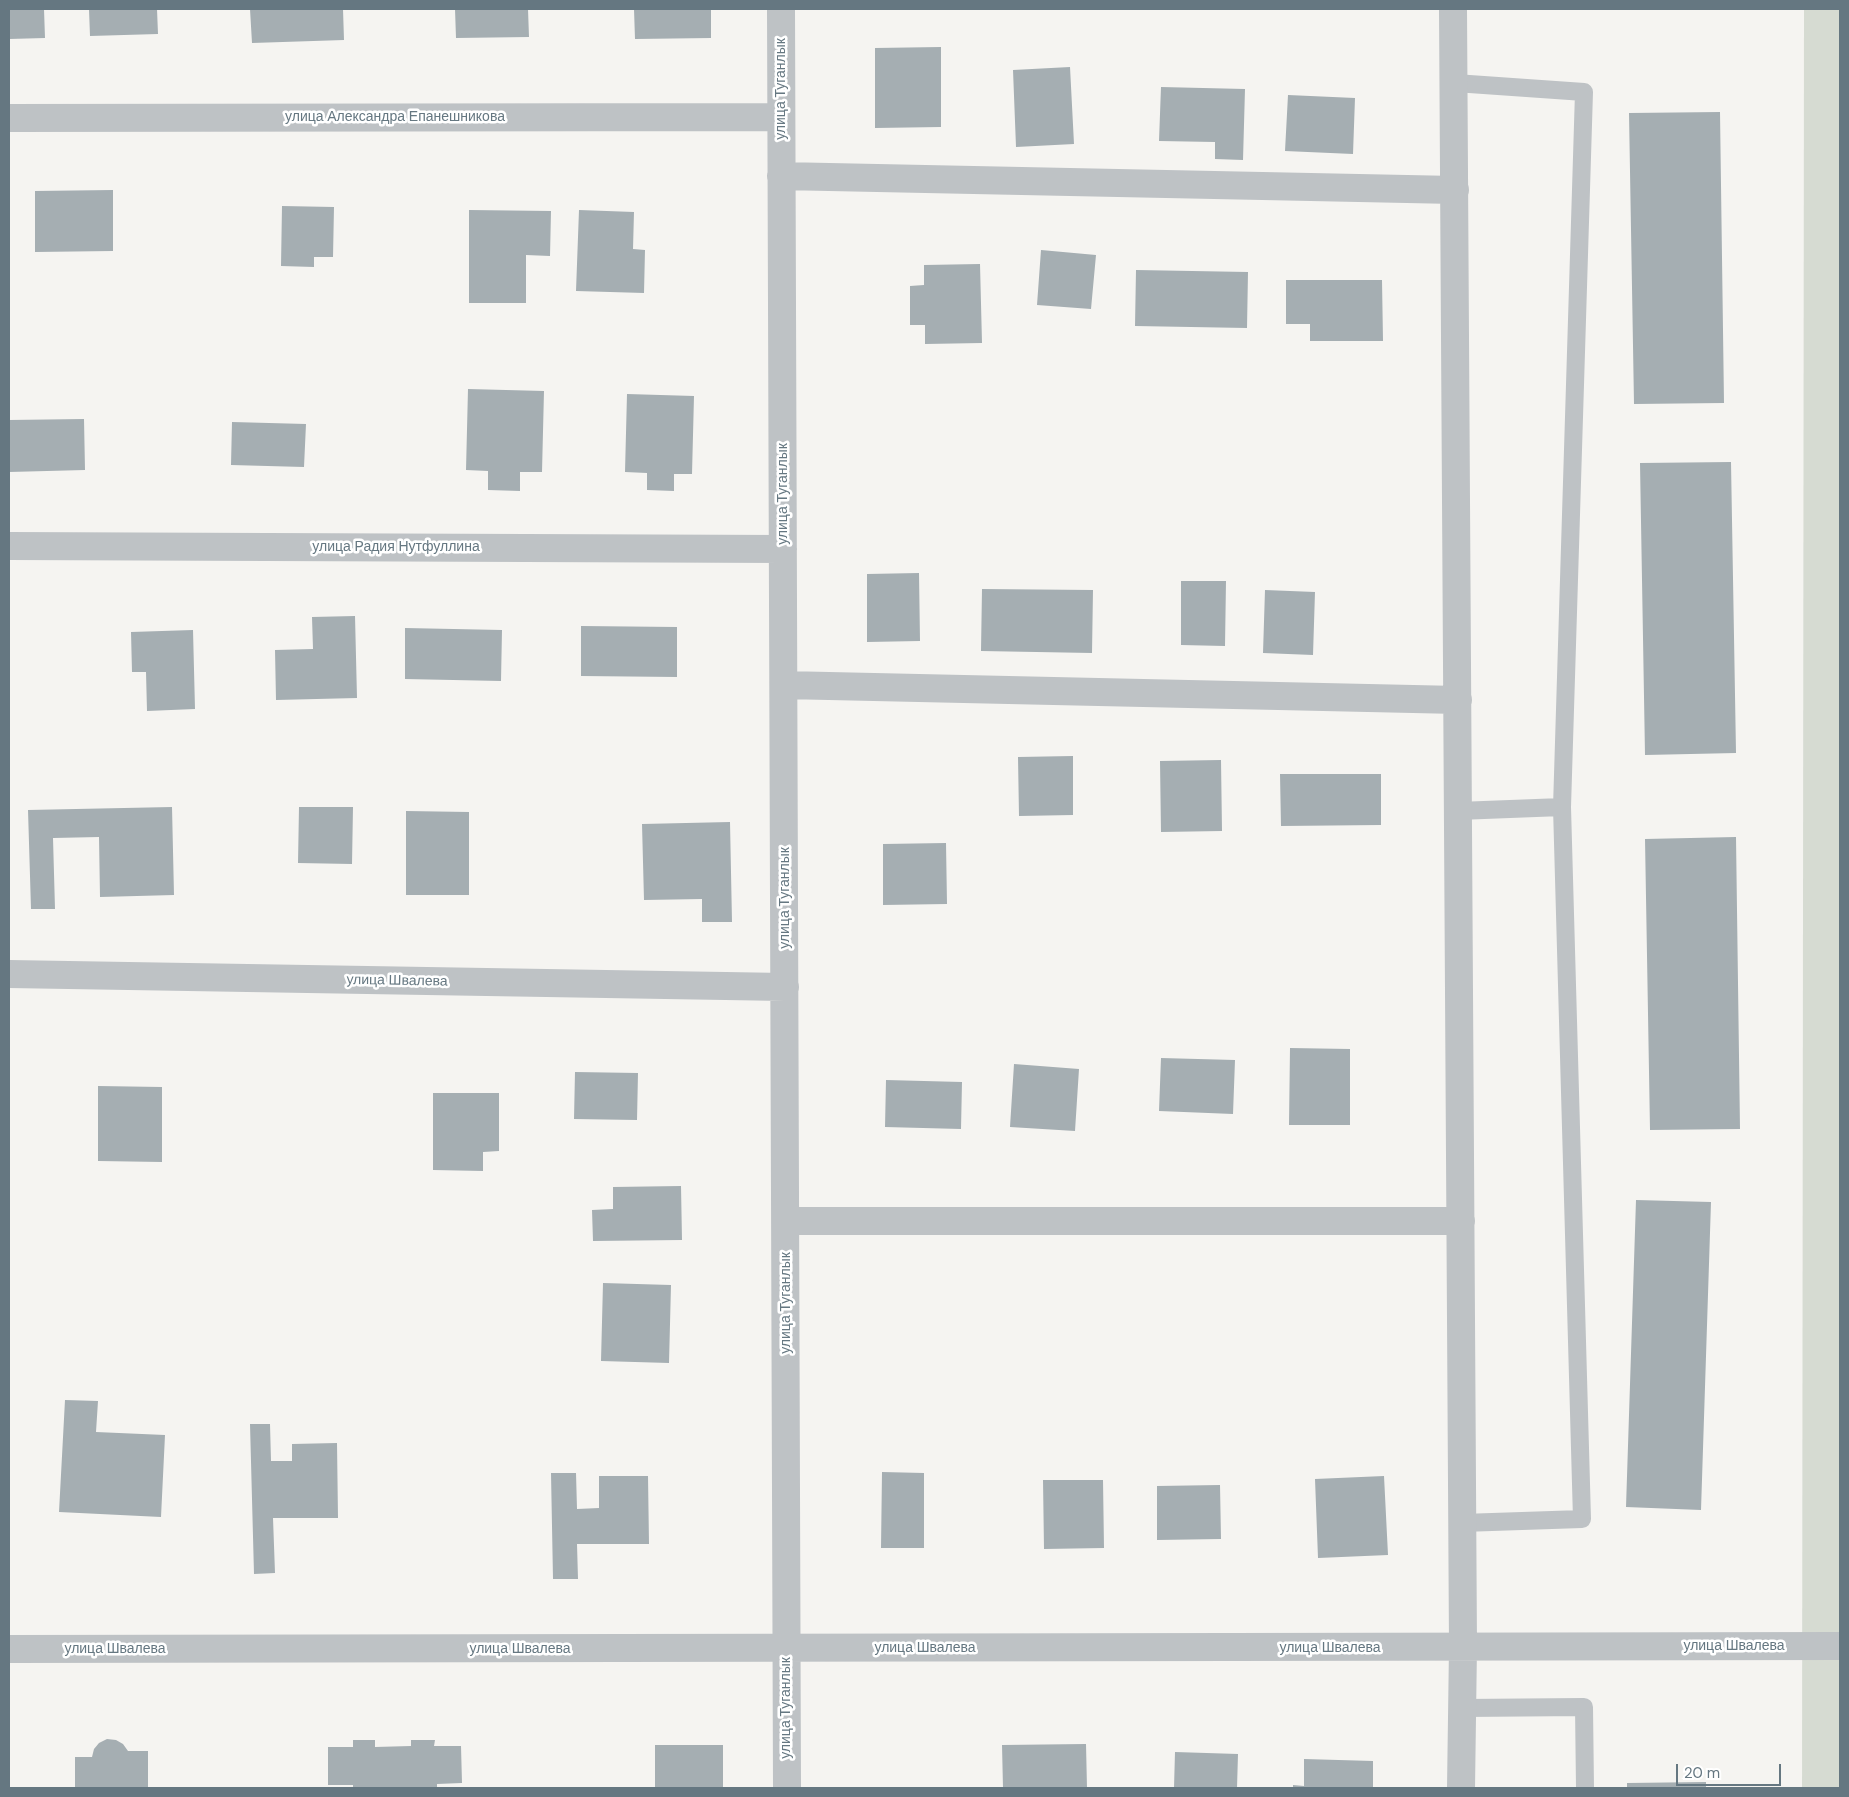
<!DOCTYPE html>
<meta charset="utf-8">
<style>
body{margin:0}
#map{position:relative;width:1849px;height:1797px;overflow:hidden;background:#f5f4f1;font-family:"DM Sans",sans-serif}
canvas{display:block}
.frame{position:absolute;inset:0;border:10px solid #657781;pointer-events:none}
.scale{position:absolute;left:1676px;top:1764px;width:105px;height:22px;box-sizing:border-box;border:2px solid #657781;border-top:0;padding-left:6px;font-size:15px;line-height:18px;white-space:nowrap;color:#657781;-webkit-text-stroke:4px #fff;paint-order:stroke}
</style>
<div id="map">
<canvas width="1849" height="1797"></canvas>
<div class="frame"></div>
<div class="scale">20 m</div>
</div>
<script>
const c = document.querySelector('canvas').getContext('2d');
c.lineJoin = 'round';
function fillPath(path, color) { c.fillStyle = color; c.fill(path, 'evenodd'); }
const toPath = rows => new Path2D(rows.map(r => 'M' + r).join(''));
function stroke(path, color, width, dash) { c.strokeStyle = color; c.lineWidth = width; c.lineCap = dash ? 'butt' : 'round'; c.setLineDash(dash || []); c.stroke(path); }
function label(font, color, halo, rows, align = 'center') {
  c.font = font + ' "DM Sans",sans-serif'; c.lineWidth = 5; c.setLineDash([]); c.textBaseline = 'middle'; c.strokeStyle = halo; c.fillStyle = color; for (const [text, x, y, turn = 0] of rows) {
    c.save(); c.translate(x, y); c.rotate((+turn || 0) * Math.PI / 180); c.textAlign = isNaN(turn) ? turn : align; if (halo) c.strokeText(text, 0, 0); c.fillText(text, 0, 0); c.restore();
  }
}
const green = toPath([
 [1804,9,1840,9,1840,1788,1802,1788]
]);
const building = toPath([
 [9,9,44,9,45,38,9,39],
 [89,9,157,9,158,34,90,36],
 [250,9,343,9,344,40,252,43],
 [455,9,528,9,529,37,456,38],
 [634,9,711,9,711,38,635,39],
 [941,47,941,127,875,128,875,48],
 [1070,67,1074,144,1016,147,1013,70],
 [1161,87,1245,89,1243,160,1215,159,1215,142,1159,141],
 [1288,95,1355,98,1353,154,1285,151],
 [1720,112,1724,403,1634,404,1629,113],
 [113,190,113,251,35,252,35,191],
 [282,206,334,207,333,257,314,257,314,267,281,266],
 [469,210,551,211,550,256,526,255,526,303,469,303],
 [579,210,634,212,633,249,645,250,644,293,576,291],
 [1041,250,1096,255,1091,309,1037,305],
 [980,264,982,343,925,344,925,325,910,325,910,286,924,285,924,265],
 [1136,270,1248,272,1247,328,1135,326],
 [1286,280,1382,280,1383,341,1310,341,1310,324,1286,324],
 [468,389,544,391,542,472,520,472,520,491,488,490,488,471,466,470],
 [627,394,694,396,692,474,674,474,674,491,647,490,647,473,625,472],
 [84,419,85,470,9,472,9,420],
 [232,422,306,424,304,467,231,465],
 [1731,462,1736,753,1645,755,1640,463],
 [919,573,920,641,867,642,867,574],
 [1181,581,1226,581,1225,646,1181,645],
 [982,589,1093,590,1092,653,981,651],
 [1265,590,1315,592,1313,655,1263,653],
 [355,616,357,698,276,700,275,650,313,649,312,617],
 [581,626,677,627,677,677,581,676],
 [405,628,502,630,501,681,405,679],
 [193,630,195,709,147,711,146,672,132,672,131,632],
 [1073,756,1073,815,1019,816,1018,757],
 [1221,760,1222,831,1161,832,1160,761],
 [1280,774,1381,774,1381,825,1281,826],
 [172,807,174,895,100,897,99,837,53,838,55,909,31,909,28,810],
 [299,807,353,807,352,864,298,863],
 [406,811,469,812,469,895,406,895],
 [730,822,732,922,702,922,702,899,644,900,642,824],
 [1736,837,1740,1129,1650,1130,1645,839],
 [946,843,947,904,883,905,883,844],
 [1290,1048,1350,1049,1350,1125,1289,1125],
 [1161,1058,1235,1060,1233,1114,1159,1111],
 [1014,1064,1079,1069,1075,1131,1010,1127],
 [575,1072,638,1073,637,1120,574,1119],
 [886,1080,962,1082,961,1129,885,1127],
 [98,1086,162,1087,162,1162,98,1161],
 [433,1093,499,1093,499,1151,483,1152,483,1171,433,1170],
 [681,1186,682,1240,593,1241,592,1210,613,1209,613,1187],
 [1636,1200,1711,1202,1701,1510,1626,1507],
 [603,1283,671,1285,669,1363,601,1361],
 [65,1400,98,1401,96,1432,165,1435,161,1517,59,1512],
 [250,1424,270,1424,271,1461,292,1461,292,1444,337,1443,338,1518,273,1518,275,1573,254,1574],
 [882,1472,924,1473,924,1548,881,1548],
 [551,1473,576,1473,577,1509,599,1508,599,1476,648,1476,649,1544,577,1544,578,1579,553,1579],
 [1384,1476,1388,1555,1318,1558,1315,1479],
 [1043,1480,1103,1480,1104,1548,1044,1549],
 [1220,1485,1221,1539,1157,1540,1157,1486],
 [107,1739,116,1740,123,1744,128,1751,148,1751,148,1788,75,1788,75,1757,92,1757,94,1749,99,1743],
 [353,1740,375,1740,375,1747,411,1746,411,1740,435,1740,434,1746,461,1746,462,1783,437,1784,437,1788,353,1788,353,1785,328,1785,328,1747,353,1747],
 [1086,1744,1087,1788,1003,1788,1002,1745],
 [655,1745,723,1745,723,1788,655,1788],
 [1175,1752,1238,1754,1237,1788,1174,1788],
 [1304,1759,1373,1761,1373,1788,1293,1788,1293,1785,1304,1786],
 [1706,1782,1706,1788,1627,1788,1627,1783]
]);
const service = toPath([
 [1455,83,1584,92,1562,807,1582,1519,1462,1523],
 [1458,811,1562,807],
 [1463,1708,1584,1707,1585,1788]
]);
const minor = toPath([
 [781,9,787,1788],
 [1453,9,1463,1647,1461,1788],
 [9,118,781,117],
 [781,176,1455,190],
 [9,546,783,549],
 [784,685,1458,700],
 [9,974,785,987],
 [786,1221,1461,1221],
 [9,1649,1840,1646]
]);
const streetNames = [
 ["улица Туганлык",781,89,-90],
 ["улица Александра Епанешникова",395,117],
 ["улица Туганлык",783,494,-90],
 ["улица Радия Нутфуллина",396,547],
 ["улица Туганлык",785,898,-90],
 ["улица Швалева",397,981,1],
 ["улица Туганлык",786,1303,-90],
 ["улица Швалева",1734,1646],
 ["улица Швалева",925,1648],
 ["улица Швалева",1330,1648],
 ["улица Швалева",115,1649],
 ["улица Швалева",520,1649],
 ["улица Туганлык",786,1708,-90]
];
fillPath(green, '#d6dbd2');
fillPath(building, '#a5aeb2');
stroke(service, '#bec2c5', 18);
stroke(minor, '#bec2c5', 28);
label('14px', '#657781', '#fff', streetNames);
</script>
